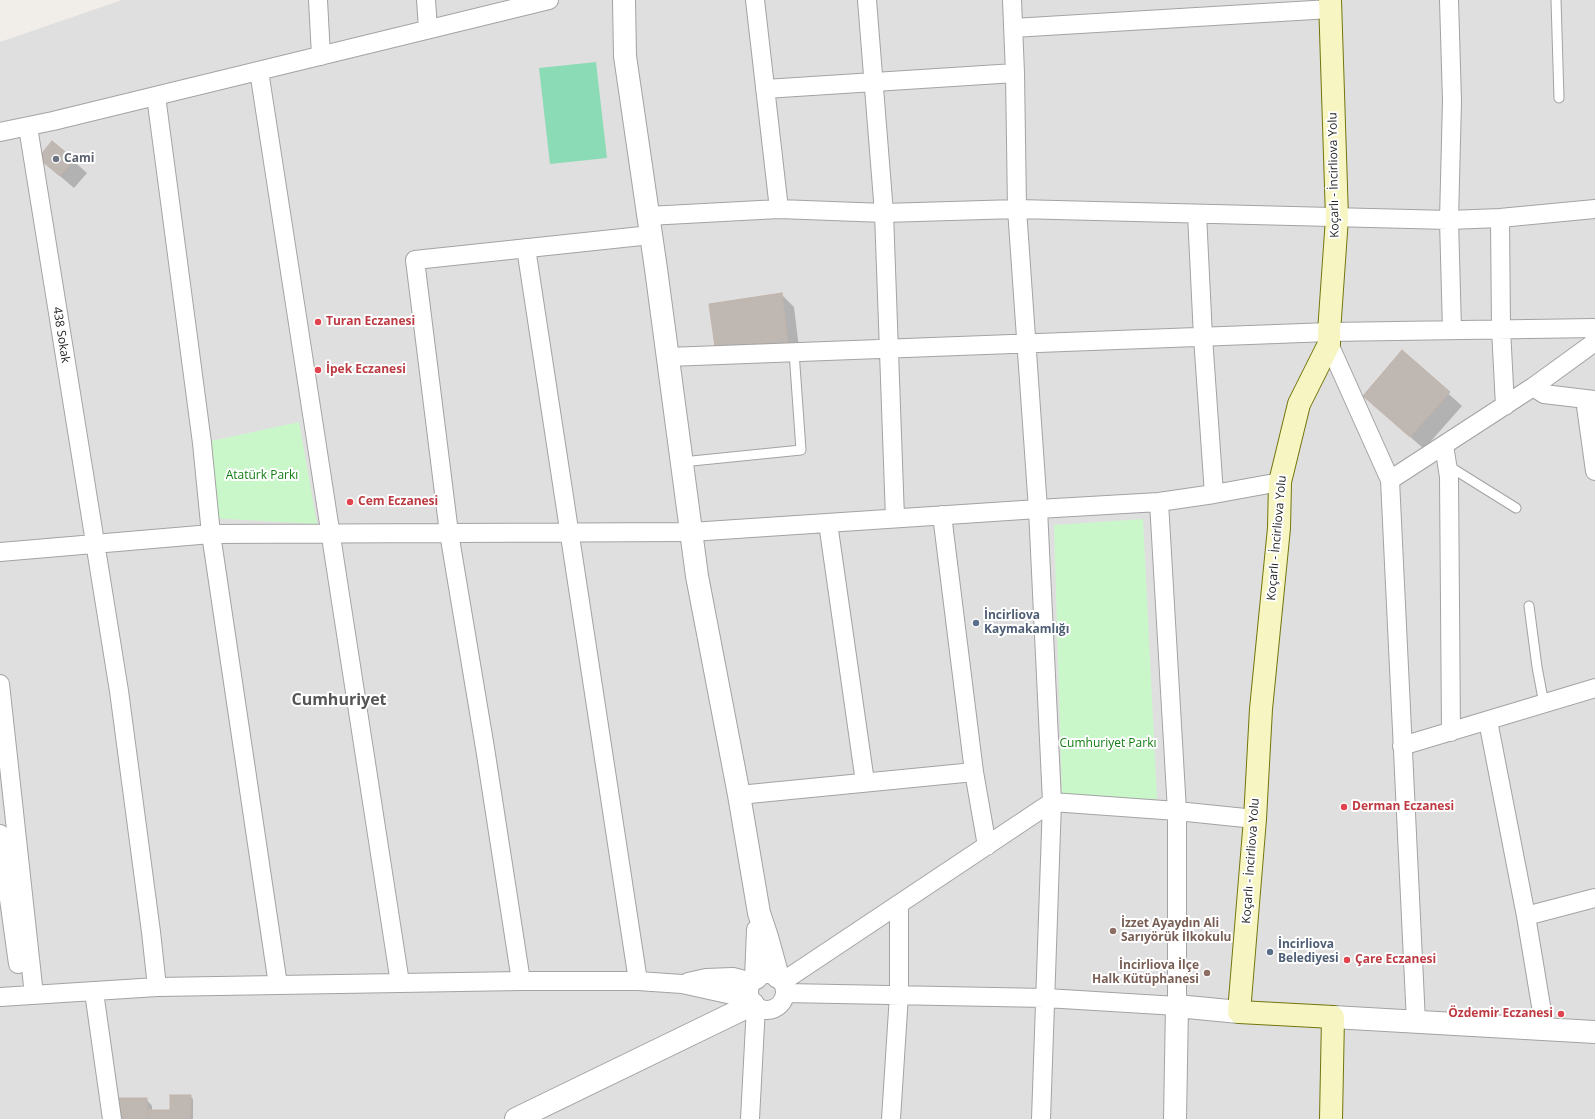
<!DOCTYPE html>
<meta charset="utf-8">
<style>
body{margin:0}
canvas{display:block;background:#f1eee9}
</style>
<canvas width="1595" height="1119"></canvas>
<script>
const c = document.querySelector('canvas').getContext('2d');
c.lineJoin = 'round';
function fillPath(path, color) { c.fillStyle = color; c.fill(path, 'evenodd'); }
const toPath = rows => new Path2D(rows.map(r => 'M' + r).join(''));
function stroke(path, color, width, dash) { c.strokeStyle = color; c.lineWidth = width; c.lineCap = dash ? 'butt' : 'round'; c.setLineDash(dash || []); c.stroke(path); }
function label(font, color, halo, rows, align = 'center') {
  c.font = font + ' "Open Sans",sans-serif'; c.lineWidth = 4; c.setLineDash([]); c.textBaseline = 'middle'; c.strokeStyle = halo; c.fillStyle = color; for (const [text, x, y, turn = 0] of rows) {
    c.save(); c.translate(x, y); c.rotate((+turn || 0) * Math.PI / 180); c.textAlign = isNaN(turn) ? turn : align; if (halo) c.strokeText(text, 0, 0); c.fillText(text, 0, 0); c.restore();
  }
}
const residential = toPath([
 [122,0,1595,0,1595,1119,0,1119,0,42]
]);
const park = toPath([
 [299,422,317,524,209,518,202,443],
 [1143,519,1157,799,1062,796,1054,525]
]);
const pitch = toPath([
 [596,62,607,158,550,164,539,68]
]);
const shadow = toPath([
 [52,142,87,173,74,188,39,158],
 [781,294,794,307,800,356,710,305],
 [1402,352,1462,406,1424,449,1364,396],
 [190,1096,193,1099,193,1119,123,1119,117,1112,146,1099,152,1106,152,1111,171,1111]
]);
const building = toPath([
 [52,141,74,159,60,176,38,158,52,141],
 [782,293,788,344,715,347,709,304,782,293],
 [1402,350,1450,392,1410,437,1363,396,1402,350],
 [170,1095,191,1095,190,1119,147,1119,147,1110,170,1110,170,1095],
 [113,1098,147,1098,147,1119,122,1119,122,1112,116,1112,113,1098]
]);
const service = toPath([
 [1556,0,1559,98],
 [682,462,801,450,794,352],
 [1448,467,1455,470,1516,508],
 [1529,606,1537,667,1544,704]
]);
const minor = toPath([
 [318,0,321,56],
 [426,0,428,29],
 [755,0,779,209],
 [867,0,884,213,895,518],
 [1012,0,1015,73,1017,209,1038,509,1159,502,1214,494,1280,482],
 [1449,0,1452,101,1449,220,1452,330],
 [1013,28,1330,9],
 [259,71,400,983],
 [765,89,1015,73],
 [156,96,202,443,211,534,278,985],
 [28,127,119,691,151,932,157,987],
 [0,132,53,121,549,0],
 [1197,214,1203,337,1214,494],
 [648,216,779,209,884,213,1017,209,1449,220,1500,218,1595,209],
 [1500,218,1501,329,1505,406],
 [526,248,638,981],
 [1329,344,1390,480,1416,1022],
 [668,357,1329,332,1595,328],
 [1533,387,1544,394,1595,400],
 [1585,399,1595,471],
 [1444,445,1449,477,1451,732],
 [1390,480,1533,387,1595,342],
 [942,515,974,772,987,846],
 [828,523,865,782],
 [0,552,211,534,691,532,1038,509,1052,802,1041,1119],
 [0,684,34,995],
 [1488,721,1526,916,1545,1030],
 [1402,746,1595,688],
 [739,795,974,772],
 [0,834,18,964],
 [1526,916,1595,898],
 '749 992a18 18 0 1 1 36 0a18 18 0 1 1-36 0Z',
 [521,981,485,748,449,533,415,260,651,235],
 [688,982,706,978,733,977,752,982],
 [782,982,1052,802,1177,811,1255,819],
 [94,992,112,1119],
 [785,993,1046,998,1177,1006,1177,811,1159,502],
 [0,997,157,987,521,981,638,981,682,984,750,999],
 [750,1119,756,1006],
 [891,1119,899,995,899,904]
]);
const tertiary = toPath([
 [624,0,625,56,656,269,697,576,739,795,759,913,767,937,778,977],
 [756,978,758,930],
 [1333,1017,1595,1032],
 [516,1119,753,1004],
 [1175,1119,1177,1006,1239,1012]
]);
const secondary = toPath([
 [1330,0,1337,218,1329,332,1329,344,1299,404,1280,482,1279,528,1261,709,1255,819,1239,1012,1333,1017,1331,1119]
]);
const markers = [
 [56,159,4,"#6b7280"],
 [318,322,4,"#e0444e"],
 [318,370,4,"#e0444e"],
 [350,502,4,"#e0444e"],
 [976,623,4,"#5c6f8a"],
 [1344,807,4,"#e0444e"],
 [1113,931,4,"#8d6e63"],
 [1270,952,4,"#5c6f8a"],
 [1347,960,4,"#e0444e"],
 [1207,973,4,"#8d6e63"],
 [1561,1014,4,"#e0444e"]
];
const worshipNames = [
 ["Cami",64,159]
];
const streetNames = [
 ["Koçarlı - İncirliova Yolu",1334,175,-91],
 ["438 Sokak",61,335,81],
 ["Koçarlı - İncirliova Yolu",1277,538,-85],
 ["Koçarlı - İncirliova Yolu",1251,861,-86]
];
const healthNames = [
 ["Turan Eczanesi",326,322],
 ["İpek Eczanesi",326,370],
 ["Cem Eczanesi",358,502],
 ["Derman Eczanesi",1352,807],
 ["Çare Eczanesi",1355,960],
 ["Özdemir Eczanesi",1553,1014,"right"]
];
const parkNames = [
 ["Atatürk Parkı",262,476],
 ["Cumhuriyet Parkı",1108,744]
];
const serviceNames = [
 ["İncirliova",984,616],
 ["Kaymakamlığı",984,630],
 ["İncirliova",1278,945],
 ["Belediyesi",1278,959]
];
const educationNames = [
 ["İzzet Ayaydın Ali",1121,924],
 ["Sarıyörük İlkokulu",1121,938],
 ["İncirliova İlçe",1199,966,"right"],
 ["Halk Kütüphanesi",1199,980,"right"]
];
const districtNames = [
 ["Cumhuriyet",339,700]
];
fillPath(residential, '#e0dfdf');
fillPath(park, '#caf7ca');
fillPath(pitch, '#8cdbb7');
fillPath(shadow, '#0003');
fillPath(building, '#bfb7b2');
stroke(building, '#c2b4ac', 1);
stroke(service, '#a3a3a3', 11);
stroke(minor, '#a3a3a3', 20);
stroke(tertiary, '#a3a3a3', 24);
stroke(secondary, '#72760c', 24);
stroke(service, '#fff', 9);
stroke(minor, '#fff', 18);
stroke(tertiary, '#fff', 22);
stroke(secondary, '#f7f5c2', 22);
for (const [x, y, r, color] of markers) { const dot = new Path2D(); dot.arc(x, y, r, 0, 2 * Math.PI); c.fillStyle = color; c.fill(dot); stroke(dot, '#fff', 1.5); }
label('bold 12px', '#5b616d', '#fff', worshipNames, 'left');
label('12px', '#222', '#fff', streetNames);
label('bold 12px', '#be3a42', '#fff', healthNames, 'left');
label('12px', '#137d14', '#fff', parkNames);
label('bold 12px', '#4e5e75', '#fff', serviceNames, 'left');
label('bold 12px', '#785e54', '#fff', educationNames, 'left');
label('bold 16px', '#555', '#fff', districtNames);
</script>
